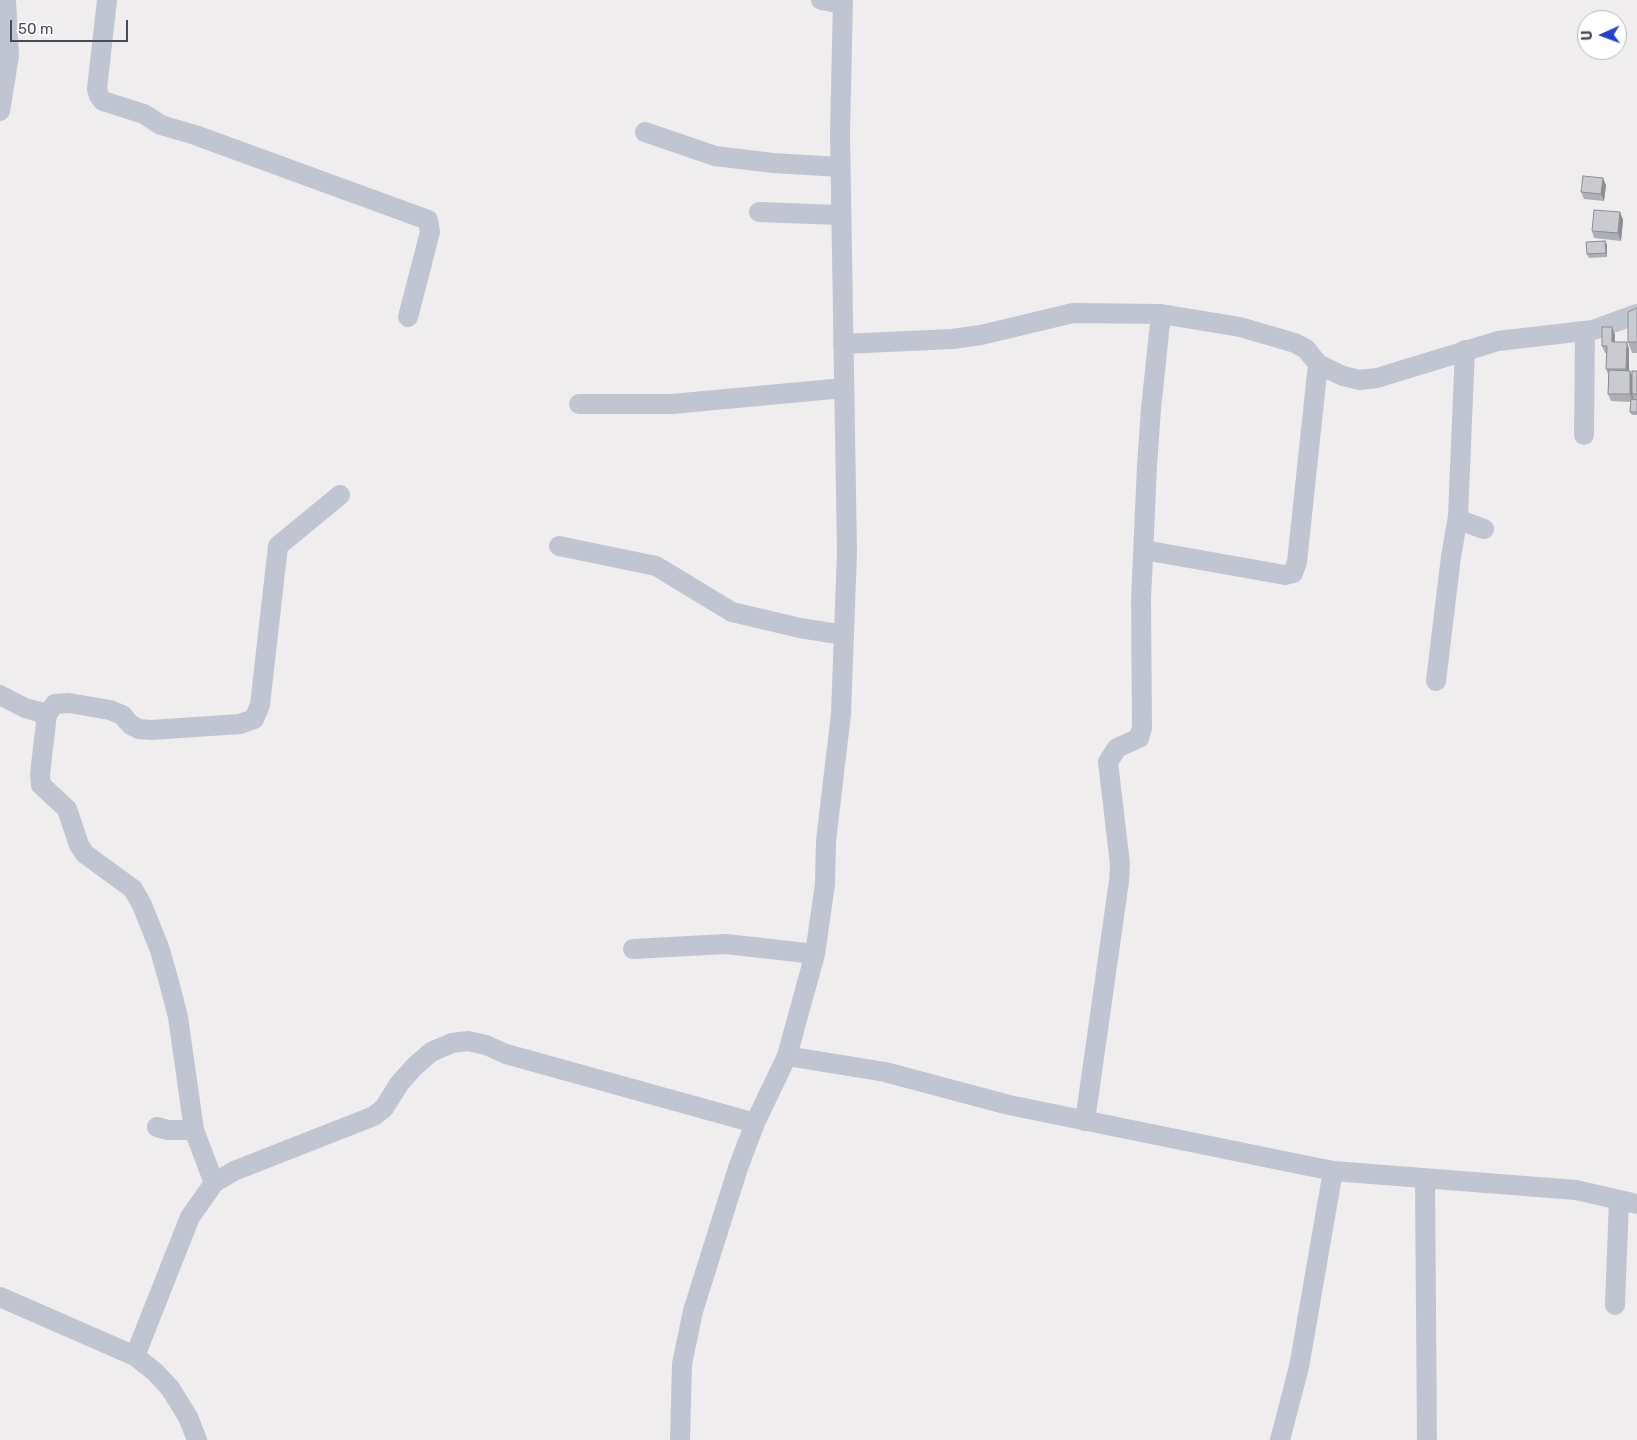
<!DOCTYPE html>
<style>
body{margin:0}
#map{position:relative;width:1637px;height:1440px;overflow:hidden;background:#efeded;font-family:Rubik,sans-serif}
canvas{display:block}
.north{position:absolute;left:1577px;top:10px;width:50px;height:50px;box-sizing:border-box;background:#fff;border:1px solid #b5b7bd;border-radius:50%;rotate:268deg;font-size:14px;font-weight:700;line-height:20px;text-align:center;color:#464b59}
.north::after{content:'';display:block;margin:auto;width:18px;height:22px;background:#2441d2;clip-path:polygon(50% 0,100% 100%,50% 72%,0 100%)}
.scale{position:absolute;left:10px;top:20px;width:118px;height:22px;box-sizing:border-box;border:2px solid #464b59;border-top:0;padding-left:6px;font-size:15px;line-height:18px;white-space:nowrap;color:#464b59;-webkit-text-stroke:4px #fff;paint-order:stroke}
</style>
<div id="map">
<canvas width="1637" height="1440"></canvas>
<div class="north">U</div>
<div class="scale">50 m</div>
</div>
<script>
const c = document.querySelector('canvas').getContext('2d');
c.lineJoin = 'round';
const toPath = rows => new Path2D(rows.map(r => 'M' + r).join(''));
function stroke(path, color, width, dash) { c.strokeStyle = color; c.lineWidth = width; c.lineCap = dash ? 'butt' : 'round'; c.setLineDash(dash || []); c.stroke(path); }
function fillPath(path, color) { c.fillStyle = color; c.fill(path, 'evenodd'); }
const minor = toPath([
 [107,0,97,89,99,96,103,101,144,114,161,125,195,135,428,220,430,232,408,317],
 [821,0,843,4],
 [0,111,9,56,6,0],
 [645,132,715,156,773,163,840,167],
 [759,212,840,215],
 [843,344,952,339,981,335,1073,313,1161,314,1240,327,1295,343,1306,349,1318,364,1343,376,1360,380,1377,378,1498,341,1593,330,1637,314],
 [1465,350,1458,516,1462,521,1484,529],
 [579,404,672,404,844,388],
 [1584,435,1585,331],
 [559,546,656,566,732,612,800,628,844,635],
 [1144,550,1285,575,1293,573,1297,562,1318,364],
 [1436,681,1451,557,1458,516],
 [0,695,25,708,47,714,40,774,41,785,67,809,79,845,85,854,133,889,142,905,160,950,170,986,178,1017,194,1130,214,1183],
 [47,714,55,704,69,703,110,710,122,715,131,725,139,729,151,730,240,724,254,719,260,705,278,546,340,495],
 [633,949,726,944,815,954],
 [787,1056,815,954,825,884,826,841,841,714,847,552,840,133,843,0],
 [1085,1121,1119,881,1120,864,1108,762,1117,748,1139,738,1142,727,1141,600,1147,466,1151,409,1161,314],
 [157,1127,168,1130,194,1130],
 [1425,1179,1427,1440],
 [0,1297,135,1356,155,1372,170,1388,188,1417,197,1440],
 [1615,1305,1619,1200],
 [135,1356,190,1217,214,1183,234,1171,374,1116,384,1108,399,1084,414,1067,431,1052,452,1043,468,1041,486,1045,506,1054,755,1123],
 [680,1440,682,1364,693,1311,738,1168,755,1123,787,1056,885,1072,1009,1105,1333,1171,1576,1190,1637,1204],
 [1280,1440,1299,1367,1333,1171]
]);
const wall = toPath([
 [1606,185,1604,201,1584,199,1581,192],
 [1620,212,1623,220,1621,241,1594,238,1592,231],
 [1605,241,1607,245,1607,257,1589,258,1587,254],
 [1637,308,1637,353,1632,353,1628,342],
 [1612,327,1615,335,1615,342,1629,349,1629,371,1630,371,1632,375,1637,371,1637,415,1632,415,1630,412,1631,402,1611,401,1608,394,1608,374,1606,369,1607,353,1605,353,1602,346]
]);
const shadedWall = toPath([
 [1603,178,1606,185,1604,201,1601,194],
 [1620,212,1623,220,1621,241,1618,233],
 [1605,241,1607,245,1607,257,1606,253],
 [1612,327,1615,335,1614,349,1612,342],
 [1627,342,1629,349,1629,376,1626,369],
 [1630,371,1633,378,1632,394,1633,397,1633,402,1630,394]
]);
const building = toPath([
 [1583,176,1603,178,1601,194,1581,192,1583,176],
 [1594,210,1620,212,1618,233,1592,231,1594,210],
 [1605,241,1606,253,1587,254,1586,242,1605,241],
 [1637,308,1637,342,1628,342,1628,312,1637,308],
 [1602,327,1612,327,1612,342,1627,342,1626,369,1606,369,1607,346,1602,346,1602,327],
 [1609,370,1630,371,1630,394,1608,394,1609,370],
 [1632,371,1637,371,1637,394,1632,394,1632,371],
 [1631,399,1637,400,1637,412,1630,412,1631,399]
]);
stroke(minor, '#c1c5d1', 20);
fillPath(wall, '#aeafb4');
fillPath(shadedWall, '#8d8e92');
fillPath(building, '#cacbd1');
stroke(building, '#8d8e92', 1);
</script>
